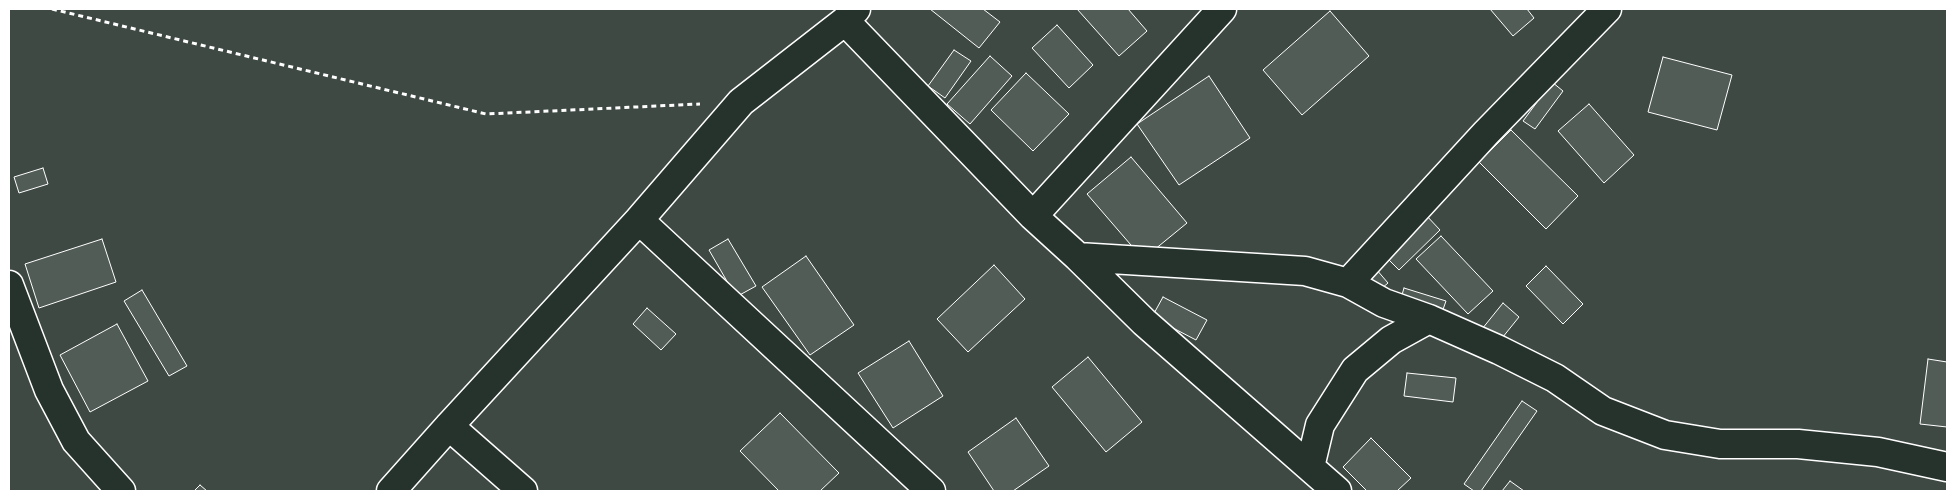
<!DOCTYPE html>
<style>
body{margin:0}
#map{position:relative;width:1956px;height:500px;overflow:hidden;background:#26332d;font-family:"Gochi Hand",sans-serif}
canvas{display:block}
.frame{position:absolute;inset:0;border:10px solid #fff;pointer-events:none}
</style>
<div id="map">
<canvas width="1956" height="500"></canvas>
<div class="frame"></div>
</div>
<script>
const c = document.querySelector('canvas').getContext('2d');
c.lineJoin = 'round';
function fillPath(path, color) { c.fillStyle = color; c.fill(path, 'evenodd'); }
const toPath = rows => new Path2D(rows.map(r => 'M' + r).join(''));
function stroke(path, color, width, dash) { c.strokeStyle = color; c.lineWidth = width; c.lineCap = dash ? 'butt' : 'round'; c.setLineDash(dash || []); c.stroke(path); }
const green = toPath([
 [9,9,1947,9,1947,491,9,491]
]);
const building = toPath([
 [930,9,983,9,1000,22,979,48,930,9],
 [1077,9,1128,9,1147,31,1119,56,1077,9],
 [1490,9,1527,9,1534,18,1513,36,1490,9],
 [1330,11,1369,56,1302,115,1263,70,1330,11],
 [1057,25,1093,65,1069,88,1032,48,1057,25],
 [954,50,971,61,945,98,928,86,954,50],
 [990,56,1012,76,970,124,947,104,990,56],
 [1663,57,1732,75,1717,130,1648,112,1663,57],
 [1026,73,1069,114,1033,151,991,110,1026,73],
 [1209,76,1250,138,1179,185,1137,124,1209,76],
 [1552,82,1563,91,1535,129,1523,121,1552,82],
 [1589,104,1634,155,1604,183,1558,131,1589,104],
 [1511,130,1578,196,1546,229,1479,162,1511,130],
 [1131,157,1187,223,1143,259,1087,194,1131,157],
 [43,168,48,184,19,193,14,177,43,168],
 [1425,214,1440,230,1399,270,1384,255,1425,214],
 [1441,236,1493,291,1468,314,1416,259,1441,236],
 [102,239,116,282,39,308,25,264,102,239],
 [728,239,756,286,736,297,709,250,728,239],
 [806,256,854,325,810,355,762,287,806,256],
 [994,265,1025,299,968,352,937,319,994,265],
 [1546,266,1583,304,1563,324,1526,286,1546,266],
 [1376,269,1388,283,1375,294,1363,279,1376,269],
 [1404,288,1446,301,1440,318,1399,305,1404,288],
 [142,290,187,366,169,376,124,301,142,290],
 [1163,297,1207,320,1196,340,1152,317,1163,297],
 [1503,303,1519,317,1498,343,1482,329,1503,303],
 [647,308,676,334,661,350,633,324,647,308],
 [117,324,148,381,90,412,60,355,117,324],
 [909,341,943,396,893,428,858,373,909,341],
 [1088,357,1142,422,1106,452,1052,387,1088,357],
 [1928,359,1947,362,1947,427,1920,424,1928,359],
 [1407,373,1456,378,1453,402,1404,396,1407,373],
 [1522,401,1537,411,1481,491,1474,491,1464,484,1522,401],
 [780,413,839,473,820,491,779,491,740,451,780,413],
 [1016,418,1049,466,1013,491,994,491,968,452,1016,418],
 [1371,438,1411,478,1397,491,1367,491,1343,467,1371,438],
 [1510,481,1524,491,1502,491,1510,481],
 [200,485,207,491,194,491,200,485]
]);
const path = toPath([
 [52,9,486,114,700,104]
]);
const minor = toPath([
 [845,21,1033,216,1078,257,1144,322,1337,491],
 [1033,216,1222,9],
 [639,220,931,491],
 [1078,257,1305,271,1348,283,1384,303,1429,319,1499,350,1555,378,1603,411,1665,435,1720,444,1798,444,1878,452,1947,467],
 [1348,283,1486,133,1607,9],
 [9,285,49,390,76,441,121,491],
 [449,426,523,491],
 [1310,467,1320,425,1355,370,1391,340,1429,319],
 [391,491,449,426,639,220,741,102,845,21,856,9]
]);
fillPath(green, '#3e4944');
fillPath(building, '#515c57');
stroke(building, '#fff', 1);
stroke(minor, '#fff', 31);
stroke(path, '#fff', 3, [5, 4]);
stroke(minor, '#26332d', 28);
</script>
